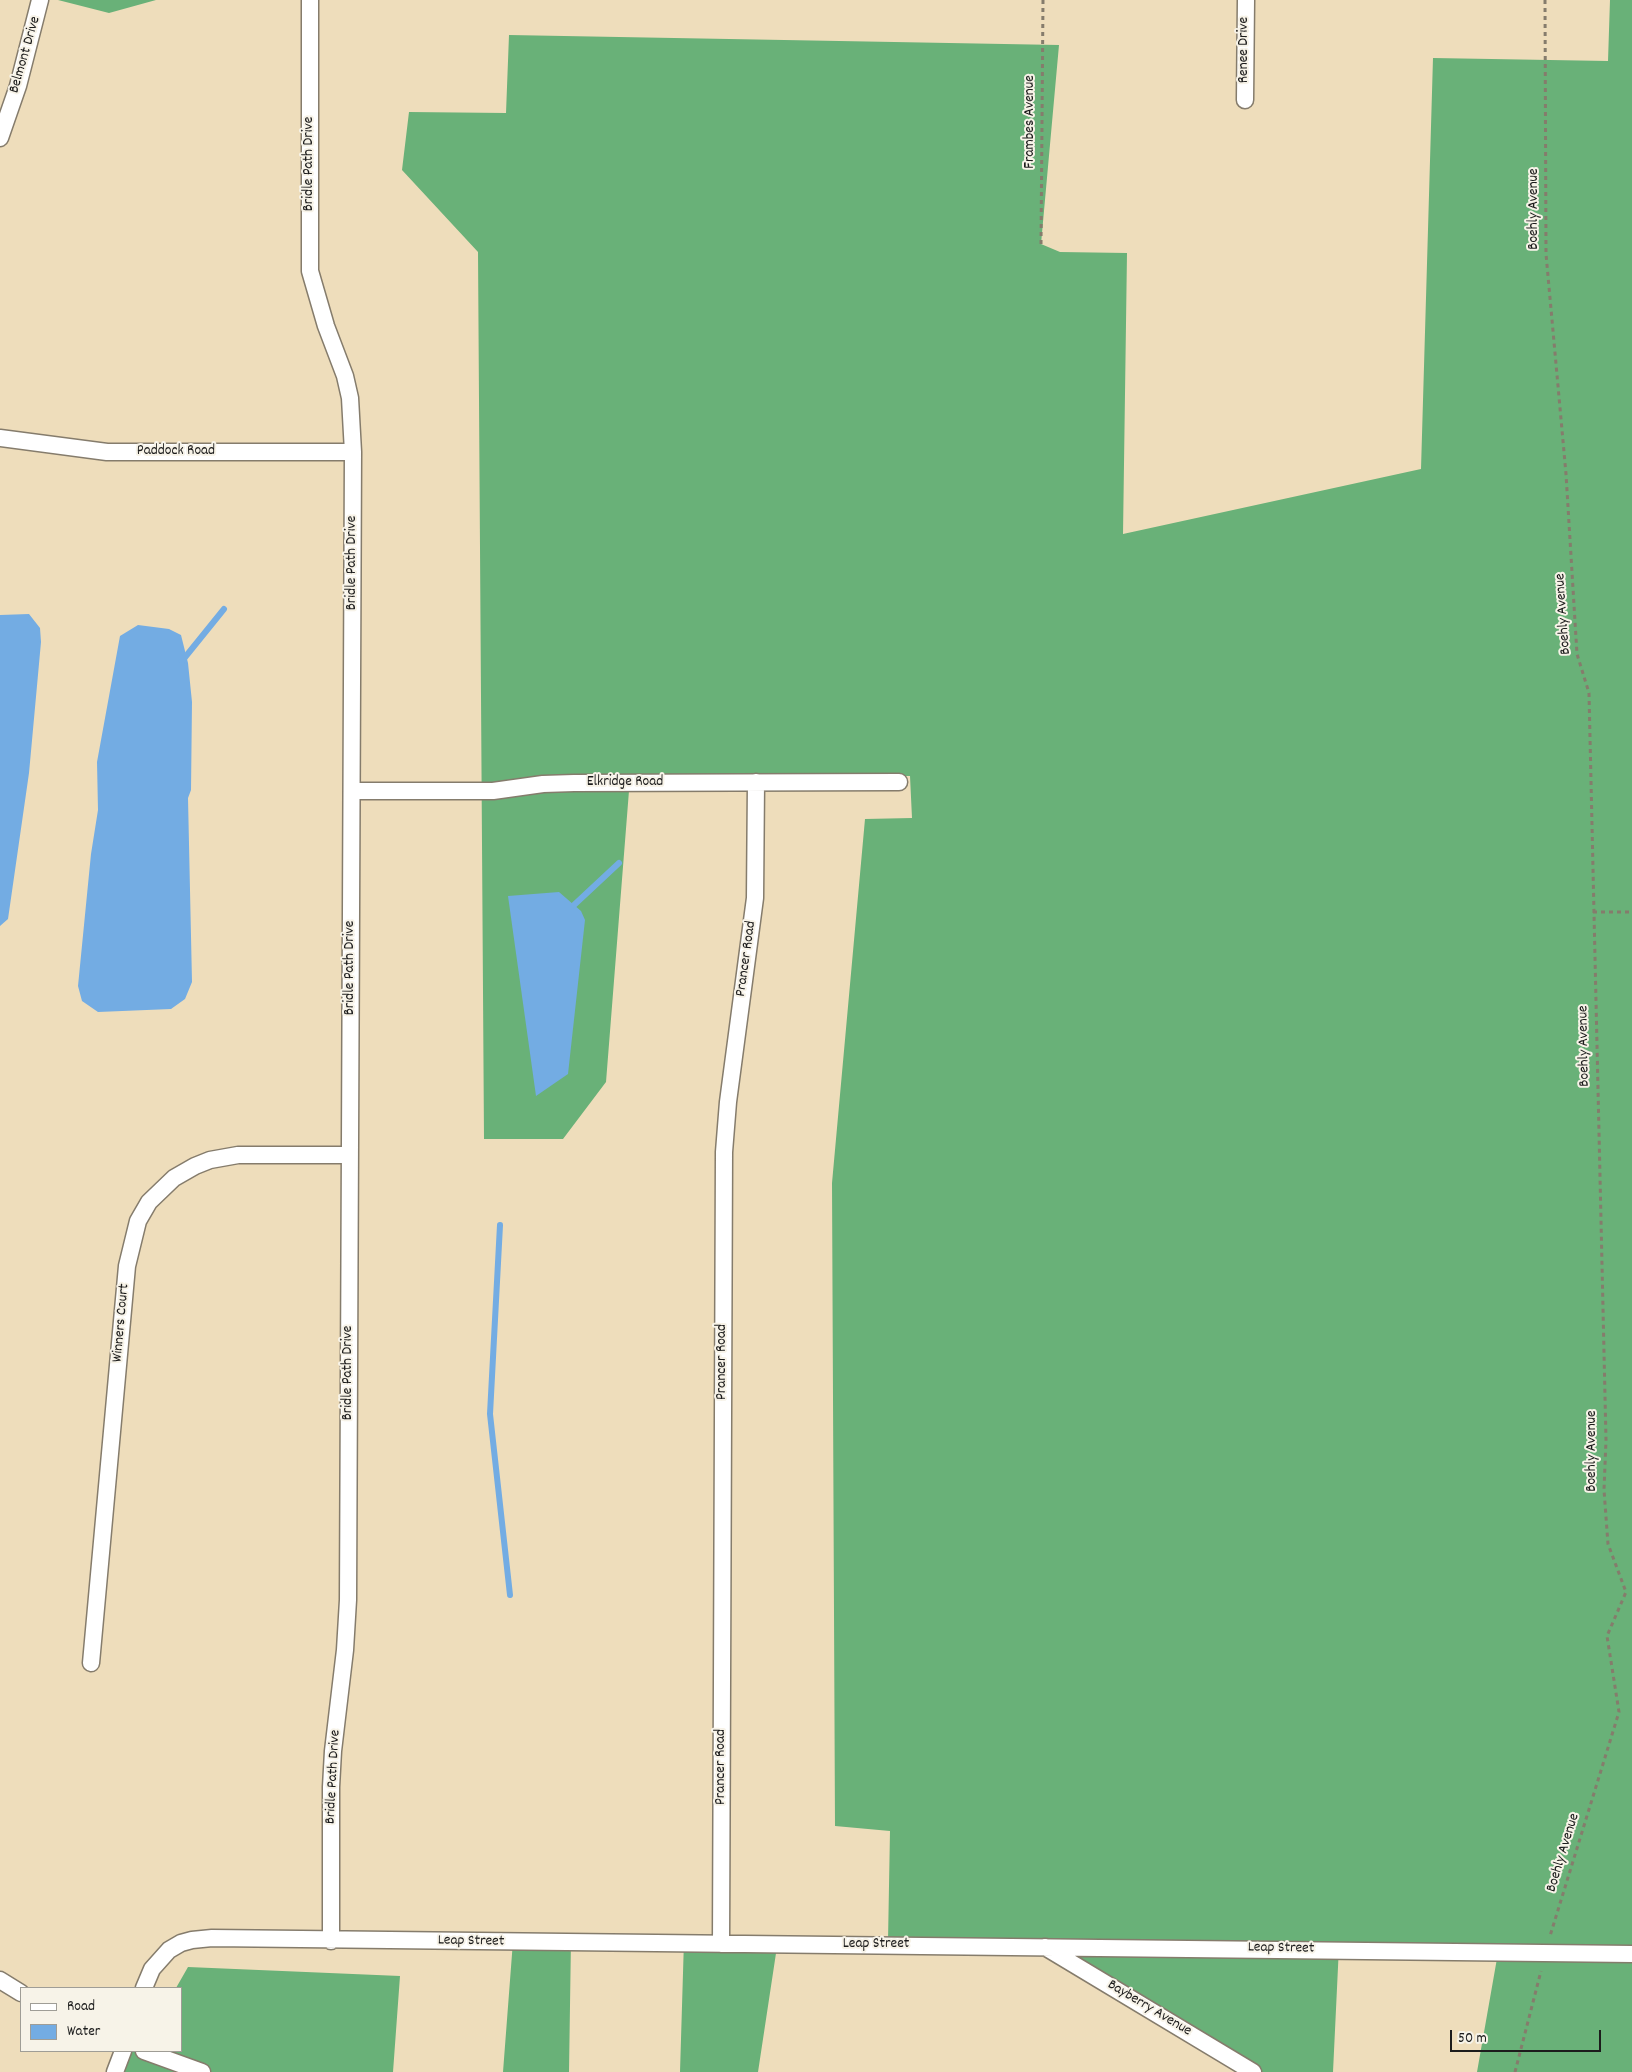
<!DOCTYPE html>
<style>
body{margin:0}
#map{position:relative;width:1632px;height:2072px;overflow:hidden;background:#edb;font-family:Dekko,sans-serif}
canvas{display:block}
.legend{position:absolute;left:20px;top:1987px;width:162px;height:65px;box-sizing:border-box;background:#f7f3e8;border:1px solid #9f9d96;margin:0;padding:6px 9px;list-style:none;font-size:15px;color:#1c1c1c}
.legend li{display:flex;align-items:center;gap:10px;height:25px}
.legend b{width:25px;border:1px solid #9f9d96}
.scale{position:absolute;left:1450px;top:2030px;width:151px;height:22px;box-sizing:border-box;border:2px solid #1c1c1c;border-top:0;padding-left:6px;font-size:15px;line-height:18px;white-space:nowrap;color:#1c1c1c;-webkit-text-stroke:4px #f7f3e8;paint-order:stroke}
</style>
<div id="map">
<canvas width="1632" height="2072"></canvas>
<ul class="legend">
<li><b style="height:6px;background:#fff"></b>Road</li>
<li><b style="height:14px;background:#73ace3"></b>Water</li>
</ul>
<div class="scale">50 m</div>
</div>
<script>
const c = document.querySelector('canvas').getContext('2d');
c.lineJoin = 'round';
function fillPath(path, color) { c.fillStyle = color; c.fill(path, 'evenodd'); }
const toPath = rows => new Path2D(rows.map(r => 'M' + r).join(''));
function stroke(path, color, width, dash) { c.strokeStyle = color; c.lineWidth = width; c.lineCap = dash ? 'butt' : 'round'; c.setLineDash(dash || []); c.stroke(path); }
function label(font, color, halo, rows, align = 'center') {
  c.font = font + ' Dekko,sans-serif'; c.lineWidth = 4; c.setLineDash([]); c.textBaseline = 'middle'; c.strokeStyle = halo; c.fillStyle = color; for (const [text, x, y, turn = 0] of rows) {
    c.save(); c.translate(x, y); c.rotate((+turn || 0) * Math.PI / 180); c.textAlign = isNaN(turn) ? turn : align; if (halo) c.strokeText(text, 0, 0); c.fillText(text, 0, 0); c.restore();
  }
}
const forest = toPath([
 [58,0,156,0,109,13],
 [1610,0,1632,0,1632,2072,1477,2072,1499,1947,1339,1946,1333,2072,1252,2072,1036,1942,888,1941,890,1831,835,1826,832,1183,865,819,912,818,910,776,630,778,606,1082,563,1139,484,1139,478,252,402,170,409,112,506,113,509,35,1059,45,1041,244,1060,252,1127,253,1123,534,1421,469,1433,58,1608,61],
 [571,1939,569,2072,503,2072,513,1941],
 [684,1940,778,1940,758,2072,680,2072],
 [188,1967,400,1976,393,2072,118,2072,126,2051,181,2051,181,1988,176,1988]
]);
const water = toPath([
 [29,614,40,628,41,642,29,773,8,919,0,926,0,615],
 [138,625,169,629,181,635,188,663,192,702,191,790,188,798,192,982,185,999,171,1009,98,1012,82,1001,78,986,91,854,98,810,97,762,120,636],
 [559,892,581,911,585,920,568,1074,536,1096,508,896]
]);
const stream = toPath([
 [182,661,224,609],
 [574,905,619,863],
 [500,1225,490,1414,510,1595]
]);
const path = toPath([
 [1545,0,1546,254,1566,474,1577,654,1589,693,1606,1440,1604,1490,1608,1544,1626,1592,1607,1636,1619,1712,1550,1936],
 [1041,244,1043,0],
 [1593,912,1632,912],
 [1515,2072,1541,1971]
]);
const street = toPath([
 [310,0,310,271,326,326,345,376,350,398,353,452,348,1600,345,1650,333,1751,331,1787,331,1941],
 [1245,100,1246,0],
 [0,138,18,86,40,0],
 [0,438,107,452,353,452],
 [352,791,493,791,543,784,574,783,899,782],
 [91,1663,127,1266,138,1221,149,1202,174,1178,195,1166,210,1160,238,1155,350,1155],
 [721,1944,724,1152,728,1102,755,898,756,782],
 [1045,1947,1253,2072],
 [0,1980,21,1993],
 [144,1988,152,1969,169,1950,181,1943,192,1940,212,1938,1632,1954],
 [144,2051,202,2072],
 [115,2072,123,2051]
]);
const streetNames = [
 ["Renee Drive",1245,50,-90],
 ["Belmont Drive",26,55,-74],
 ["Frambes Avenue",1031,122,-90],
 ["Bridle Path Drive",310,164,-90],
 ["Boehly Avenue",1535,209,-90],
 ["Paddock Road",176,452],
 ["Bridle Path Drive",353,563,-90],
 ["Boehly Avenue",1564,614,-94],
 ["Elkridge Road",625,783],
 ["Prancer Road",747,959,-82],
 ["Bridle Path Drive",351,968,-90],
 ["Boehly Avenue",1585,1046,-91],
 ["Winners Court",122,1323,-85],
 ["Prancer Road",723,1362,-90],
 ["Bridle Path Drive",349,1373,-90],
 ["Boehly Avenue",1593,1451,-90],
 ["Prancer Road",722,1767,-90],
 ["Bridle Path Drive",334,1777,-87],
 ["Boehly Avenue",1564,1853,-73],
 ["Leap Street",471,1942,1],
 ["Leap Street",876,1945],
 ["Leap Street",1281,1949,1],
 ["Bayberry Avenue",1149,2009,31]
];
fillPath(forest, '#69b178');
fillPath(water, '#73ace3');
stroke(stream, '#73ace3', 6);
stroke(street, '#857c6c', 19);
stroke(path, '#857c6c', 3, [4, 4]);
stroke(street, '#fff', 16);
label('15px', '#1c1c1c', '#f7f3e8', streetNames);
</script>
